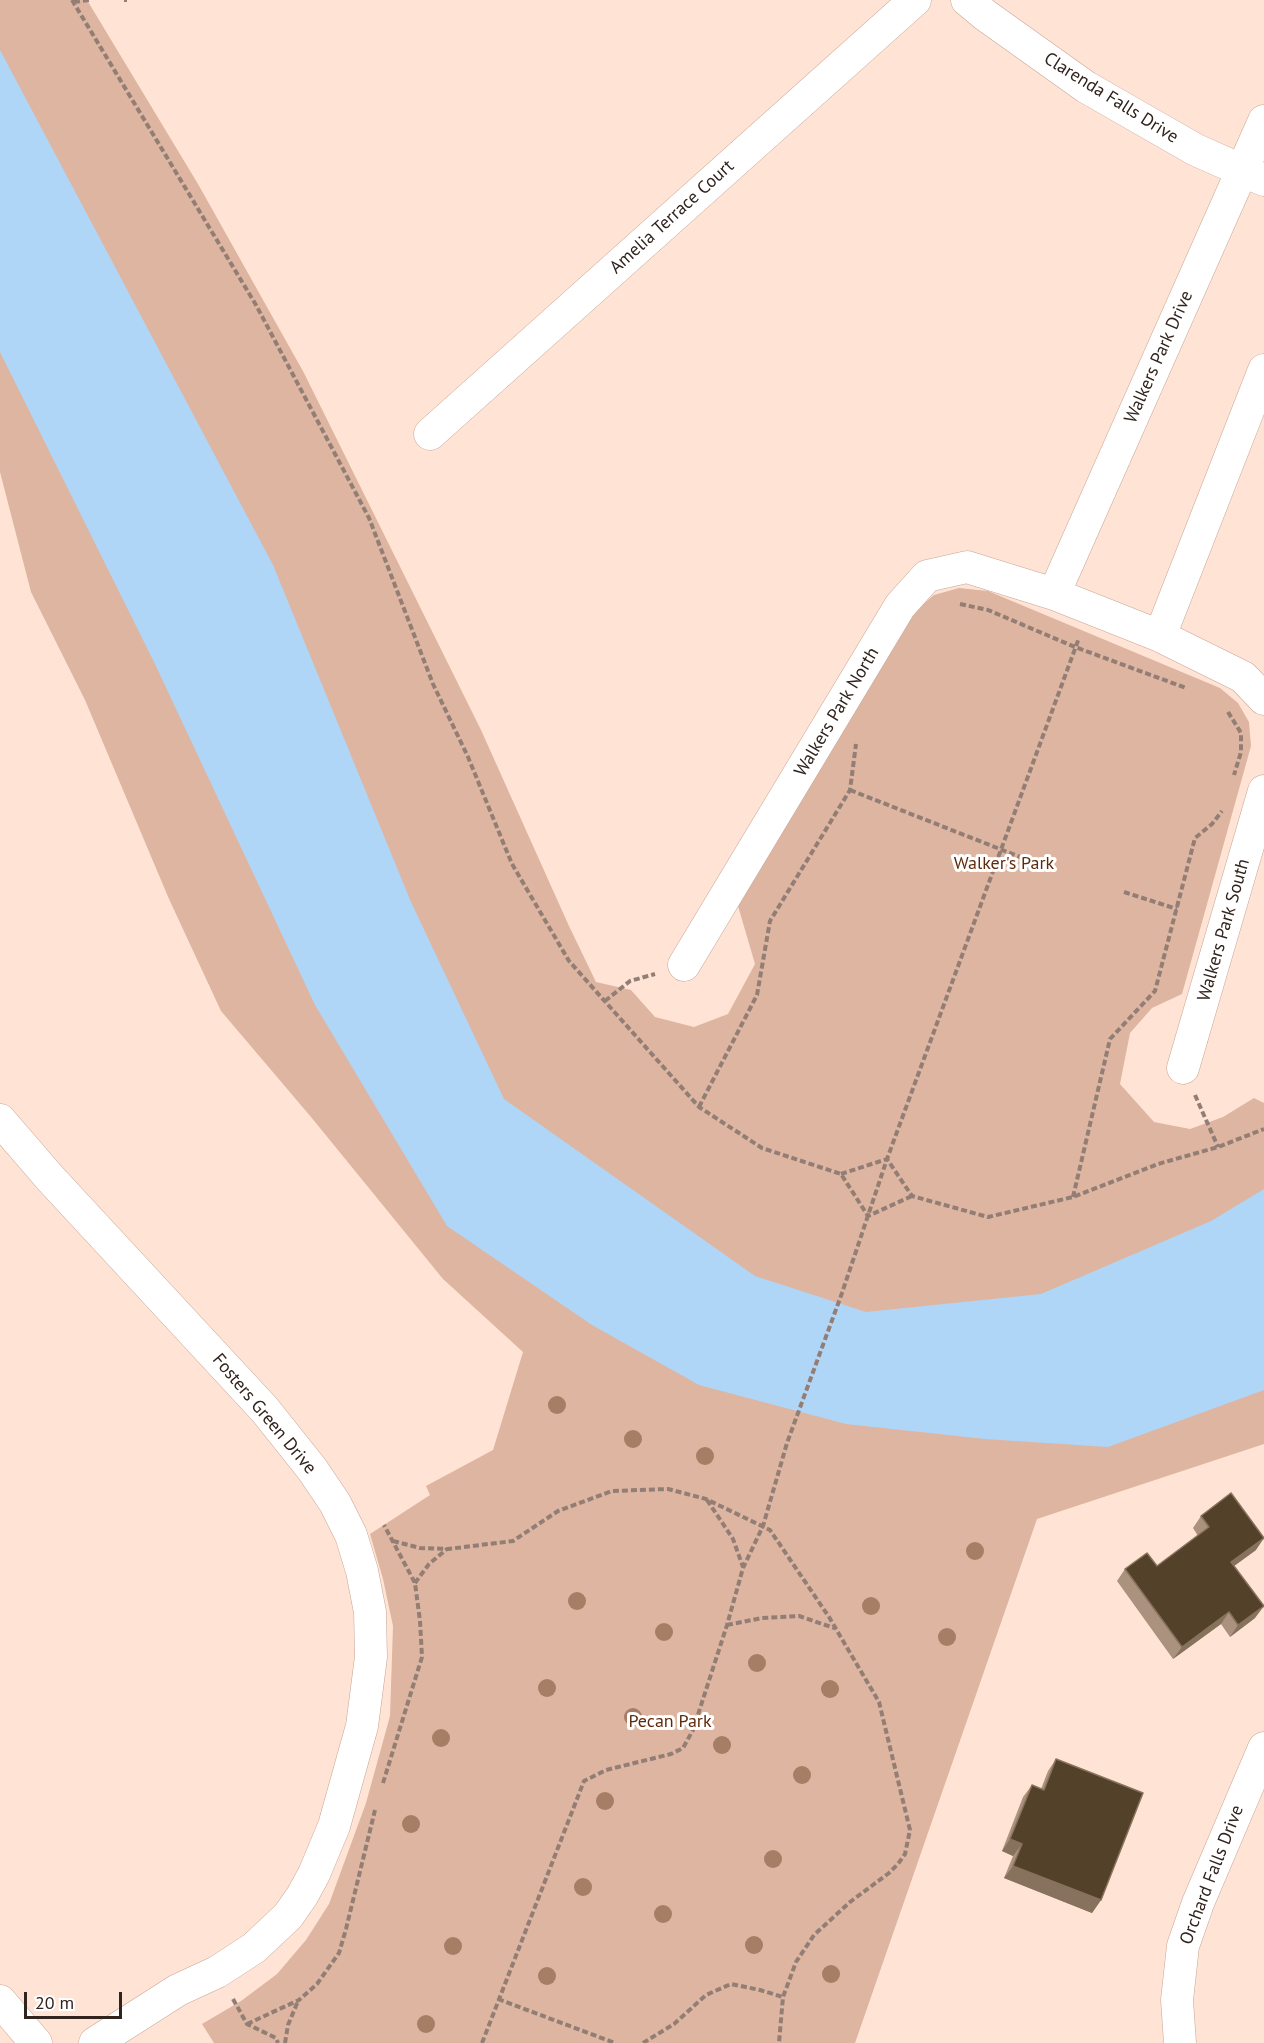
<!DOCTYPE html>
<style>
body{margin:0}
#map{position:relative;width:1264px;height:2043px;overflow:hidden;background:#ffe3d5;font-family:"PT Sans",sans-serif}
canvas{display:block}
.scale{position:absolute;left:24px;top:1992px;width:98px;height:27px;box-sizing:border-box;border:3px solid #31241e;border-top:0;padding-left:8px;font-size:18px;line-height:21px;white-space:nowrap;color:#31241e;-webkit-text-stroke:4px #fff;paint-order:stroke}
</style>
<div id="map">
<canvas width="1264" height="2043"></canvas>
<div class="scale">20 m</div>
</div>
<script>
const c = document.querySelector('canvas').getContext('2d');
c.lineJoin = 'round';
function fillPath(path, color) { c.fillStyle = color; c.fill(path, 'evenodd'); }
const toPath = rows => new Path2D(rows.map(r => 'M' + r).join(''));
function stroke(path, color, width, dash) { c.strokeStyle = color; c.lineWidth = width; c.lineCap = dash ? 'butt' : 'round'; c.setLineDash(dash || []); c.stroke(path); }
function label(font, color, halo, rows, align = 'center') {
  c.font = font + ' "PT Sans",sans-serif'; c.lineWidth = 6; c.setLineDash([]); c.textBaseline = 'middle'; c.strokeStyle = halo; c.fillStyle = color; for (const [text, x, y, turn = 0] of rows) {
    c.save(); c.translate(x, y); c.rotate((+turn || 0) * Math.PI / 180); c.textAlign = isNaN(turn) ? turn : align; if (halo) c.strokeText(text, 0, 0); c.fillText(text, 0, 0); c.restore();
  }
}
const green = toPath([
 [0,0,87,0,198,184,304,373,481,730,569,926,596,982,631,990,655,1017,694,1027,728,1014,755,964,738,906,910,615,934,595,959,588,988,591,1220,688,1238,703,1249,722,1251,746,1182,994,1152,1008,1130,1033,1120,1084,1154,1122,1190,1129,1223,1117,1254,1098,1264,1103,1264,1444,1037,1519,855,2043,214,2043,202,2024,241,2001,277,1974,306,1940,329,1904,366,1803,390,1716,393,1626,383,1579,370,1534,430,1495,426,1486,493,1450,523,1352,443,1279,311,1117,221,1011,169,899,85,700,31,592,0,472]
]);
const water = toPath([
 [0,50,273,565,411,902,504,1099,755,1276,866,1312,1041,1294,1211,1221,1264,1189,1264,1390,1108,1447,985,1439,846,1424,699,1385,592,1325,447,1226,315,1005,154,662,0,352]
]);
const path = toPath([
 [72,0,256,305,369,518,433,684,468,757,512,864,569,961,699,1107,762,1148,841,1174,868,1216,912,1196],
 [124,0,127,0],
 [74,2,90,0],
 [960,604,988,610,1075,647,1186,688],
 [1228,712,1241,733,1241,752,1234,775],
 [850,790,1043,866],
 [1124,892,1177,909],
 [605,1001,630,981,655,974],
 [1195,1095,1218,1147],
 [699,1107,757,995,770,921,850,790,856,744],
 [841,1174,887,1159,912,1196,988,1217,1073,1197,1158,1164,1218,1147,1264,1129],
 [1073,1197,1110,1039,1155,991,1195,838,1212,824,1222,811],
 [707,1500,733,1539,743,1567],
 [393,1541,420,1548,448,1549,513,1541,558,1511,612,1491,668,1489,706,1499,770,1530,829,1617,879,1702,910,1830,905,1854,898,1864,889,1873,850,1902,814,1935,796,1962,783,1997,779,2043],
 [415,1583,429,1564,447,1549],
 [727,1625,762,1618,799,1616,834,1628],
 [383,1783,422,1657,420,1621,415,1583,384,1525],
 [233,1999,247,2024,276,2038,278,2043],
 [498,1999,615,2043],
 [247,2024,299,2000,317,1984,339,1953,346,1929,375,1810],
 [285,2043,288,2025,298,2001],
 [482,2043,584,1781,606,1770,671,1754,683,1748,693,1730,727,1625,743,1568,763,1526,787,1443,842,1293,887,1159,1079,638],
 [643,2043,674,2024,706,1995,731,1984,760,1990,783,1997]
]);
const minor = toPath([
 [967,0,985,15,1086,87,1196,150,1264,180],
 [430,434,915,0],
 [1054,594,1264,121],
 [1160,636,1264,370],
 [684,965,900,606,927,576,967,567,1054,594,1160,636,1243,677,1264,699],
 [1183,1068,1264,791],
 [0,1120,50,1178,265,1410,312,1469,335,1503,351,1535,362,1571,370,1612,371,1657,362,1726,334,1826,314,1874,302,1896,288,1916,254,1948,217,1972,178,1990,95,2043],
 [0,2001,36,2043],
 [1180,2043,1177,2000,1183,1946,1198,1903,1264,1748]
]);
const trees = [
 [557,1405],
 [633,1439],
 [705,1456],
 [975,1551],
 [577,1601],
 [871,1606],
 [664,1632],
 [947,1637],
 [757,1663],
 [547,1688],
 [830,1689],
 [633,1717],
 [441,1738],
 [722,1745],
 [802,1775],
 [605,1801],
 [411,1824],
 [773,1859],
 [583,1887],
 [663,1914],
 [754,1945],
 [453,1946],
 [831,1974],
 [547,1976],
 [426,2024]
];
const wall = toPath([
 [1201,1516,1256,1550,1234,1566,1255,1618,1230,1637,1221,1624,1173,1659,1117,1581,1125,1569,1157,1566,1198,1536,1193,1528],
 [1056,1759,1101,1900,1092,1913,1004,1878,1013,1856,1002,1851,1023,1797,1032,1785,1041,1789,1048,1771]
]);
const shadedWall = toPath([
 [1264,1538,1256,1550,1223,1574,1231,1562],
 [1264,1606,1255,1618,1230,1637,1238,1625],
 [1229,1612,1221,1624,1173,1659,1182,1647],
 [1010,1839,1022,1844,1013,1856,1002,1851],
 [1013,1866,1101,1900,1092,1913,1004,1878]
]);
const building = toPath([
 [1231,1493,1264,1538,1231,1562,1264,1606,1238,1625,1229,1612,1182,1647,1125,1569,1147,1553,1157,1566,1209,1527,1201,1516,1231,1493],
 [1056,1759,1143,1793,1101,1900,1013,1866,1022,1844,1010,1839,1032,1785,1044,1790,1056,1759]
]);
const streetNames = [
 ["Clarenda Falls Drive",1111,98,32],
 ["Amelia Terrace Court",672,217,-42],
 ["Walkers Park Drive",1159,357,-66],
 ["Walkers Park North",837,712,-59],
 ["Walkers Park South",1224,930,-74],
 ["Fosters Green Drive",264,1414,50],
 ["Orchard Falls Drive",1212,1875,-69]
];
const parkNames = [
 ["Walker's Park",1004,864],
 ["Pecan Park",670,1722]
];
fillPath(green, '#deb5a1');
fillPath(water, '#b0d6f7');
stroke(minor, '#c7a695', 33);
stroke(path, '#927e74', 4, [6, 3]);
stroke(minor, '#fff', 32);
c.fillStyle = '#a67e66';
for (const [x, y] of trees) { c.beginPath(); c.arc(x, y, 9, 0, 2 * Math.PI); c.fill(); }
fillPath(wall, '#aa927f');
fillPath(shadedWall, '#87725d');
fillPath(building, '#544129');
stroke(building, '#87725d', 1.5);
label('18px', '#31241e', '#fff', streetNames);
label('18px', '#5e2b0c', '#fff', parkNames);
</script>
